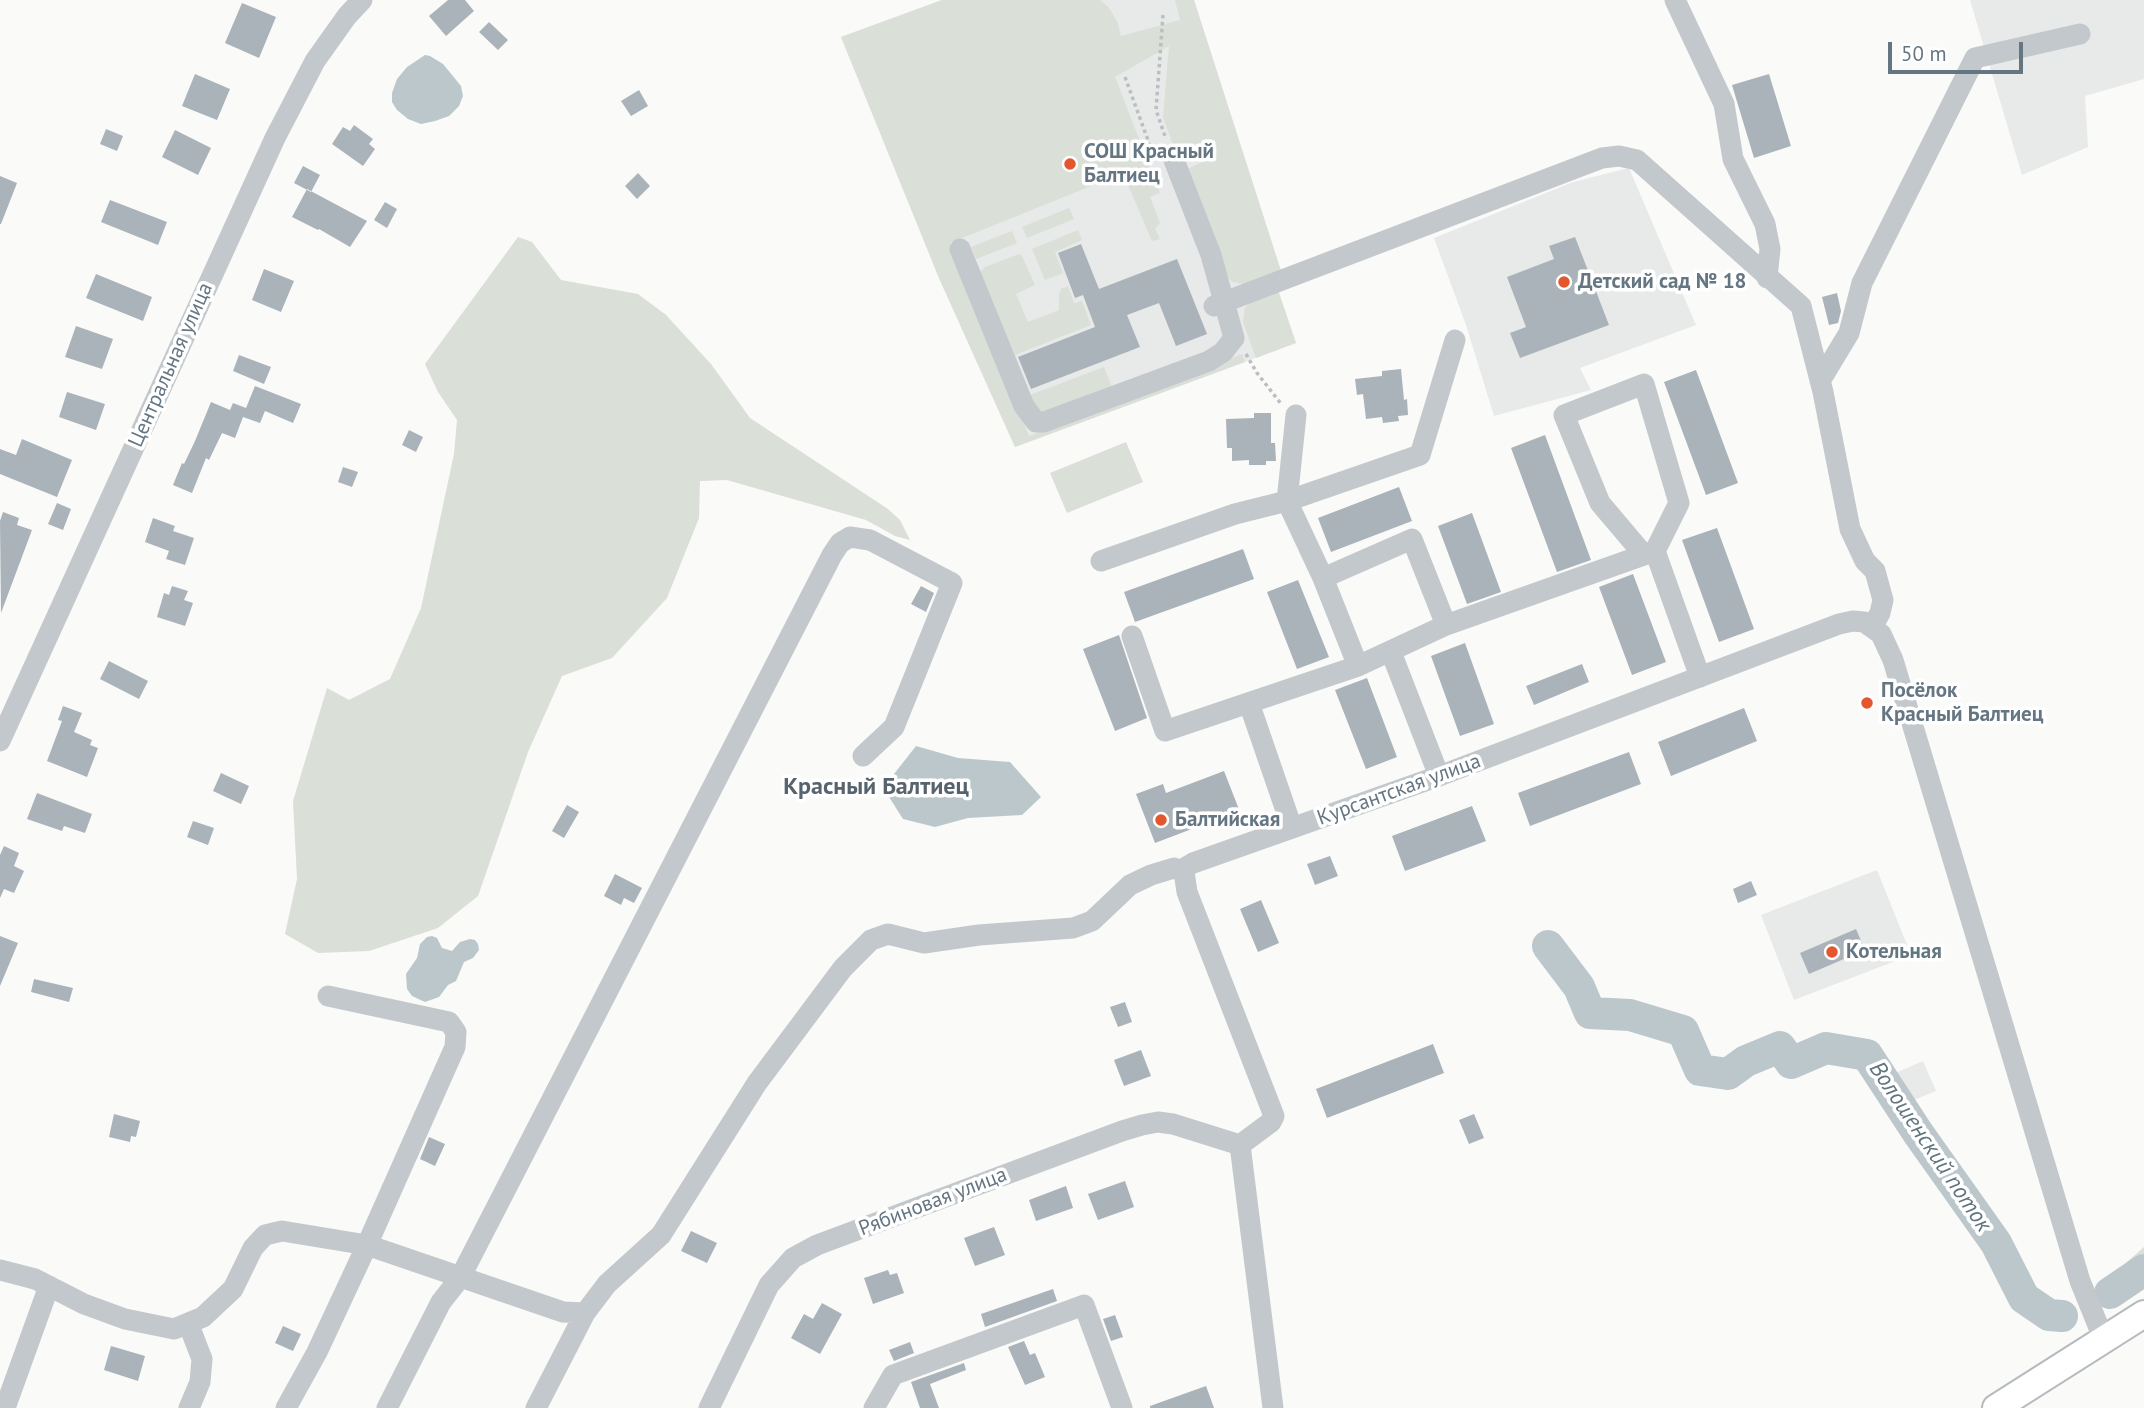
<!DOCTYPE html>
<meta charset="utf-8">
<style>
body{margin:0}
#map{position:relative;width:2144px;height:1408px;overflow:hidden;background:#fafaf8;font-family:"PT Sans",sans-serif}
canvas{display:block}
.scale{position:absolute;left:1888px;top:42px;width:135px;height:32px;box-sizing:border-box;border:4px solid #657683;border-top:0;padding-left:9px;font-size:21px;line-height:24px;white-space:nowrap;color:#657683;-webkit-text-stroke:5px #fff;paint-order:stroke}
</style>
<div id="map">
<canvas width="2144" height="1408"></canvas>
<div class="scale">50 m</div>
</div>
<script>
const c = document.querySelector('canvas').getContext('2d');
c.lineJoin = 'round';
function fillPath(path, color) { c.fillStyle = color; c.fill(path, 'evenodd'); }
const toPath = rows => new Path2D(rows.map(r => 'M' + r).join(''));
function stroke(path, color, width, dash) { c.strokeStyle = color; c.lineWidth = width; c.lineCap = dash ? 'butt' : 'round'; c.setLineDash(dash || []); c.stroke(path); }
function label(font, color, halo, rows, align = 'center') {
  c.font = font + ' "PT Sans",sans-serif'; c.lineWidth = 7; c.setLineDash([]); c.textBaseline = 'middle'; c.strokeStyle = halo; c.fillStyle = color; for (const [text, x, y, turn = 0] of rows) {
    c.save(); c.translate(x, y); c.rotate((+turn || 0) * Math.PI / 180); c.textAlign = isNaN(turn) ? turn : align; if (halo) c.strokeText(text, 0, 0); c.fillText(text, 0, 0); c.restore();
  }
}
const built = toPath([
 [942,0,1194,0,1281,271,1278,290,1296,343,1015,447,939,278,841,37],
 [1970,0,2144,0,2144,79,2085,96,2088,147,2022,175],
 [1629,168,1696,325,1580,368,1591,390,1494,416,1466,325,1434,238,1573,182],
 [1877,870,1911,955,1794,1000,1761,915],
 [1923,1061,1936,1091,1889,1110,1877,1081]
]);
const green = toPath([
 [942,0,1100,0,1108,7,1117,21,1121,36,1180,20,1175,0,1194,0,1281,271,1249,285,1232,282,1228,277,1185,170,1211,158,1205,143,1176,154,1163,117,1169,46,1115,77,1160,193,1150,197,1160,223,1155,229,1160,239,1152,241,1123,173,950,243,1029,436,1242,354,1245,362,1015,447,939,278,841,37],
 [1069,208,1074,219,1027,238,1022,227],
 [1078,230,1082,240,1055,252,1063,273,1045,280,1032,249],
 [1012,231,1017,243,976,259,971,247],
 [518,237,532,242,561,280,638,294,666,315,711,364,750,418,888,509,900,520,910,540,895,536,866,520,727,480,700,481,699,518,667,598,612,658,562,676,528,752,478,896,438,928,369,951,318,953,285,934,297,879,293,801,327,688,349,700,390,679,421,608,454,454,457,420,438,392,425,364],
 [1019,254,1022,256,1035,285,1016,294,1028,322,1059,310,1059,295,1061,289,1068,286,1074,303,1082,301,1091,325,1015,355,1030,395,1104,367,1112,388,1046,413,1033,408,980,272,985,267],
 [1278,290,1296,343,1256,358,1243,322,1245,308,1249,303],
 [1126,442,1143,482,1067,513,1050,473],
 [2144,1247,2144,1285,2126,1290,2116,1280,2119,1269]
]);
const water = toPath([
 [425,55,430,56,443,64,461,86,463,96,459,106,449,116,435,121,421,124,408,119,397,110,392,102,392,93,397,79,407,67],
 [916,746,958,758,1010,762,1041,797,1022,815,968,818,935,827,903,819,889,797,894,774],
 [432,936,437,938,442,948,452,951,460,942,470,939,475,940,478,944,479,950,473,958,464,962,456,981,448,985,439,997,425,1002,412,996,407,989,406,974,417,958,420,944,427,937]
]);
const river = toPath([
 [1548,946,1579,987,1590,1013,1630,1015,1683,1031,1700,1070,1728,1074,1746,1061,1780,1047,1791,1063,1826,1048,1867,1055,1918,1133,1996,1243,2024,1298,2049,1315,2062,1316],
 [2110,1293,2144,1270]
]);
const building = toPath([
 [448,0,465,0,474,11,446,36,429,16],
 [242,3,276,17,259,58,225,43],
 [489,22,508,40,498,50,479,32],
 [195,74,230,89,217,120,182,106],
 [1769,74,1791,146,1754,158,1732,85],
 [639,90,648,106,631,116,621,101],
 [354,125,373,139,369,144,375,149,363,166,332,144,343,127,350,131],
 [106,129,123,136,117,151,100,144],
 [175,130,211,148,198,175,162,157],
 [303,166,320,175,311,192,294,183],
 [638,173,650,186,637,199,625,186],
 [0,176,17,183,1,224,0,224],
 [307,189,367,221,350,247,319,229,318,230,292,217],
 [110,200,167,222,158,245,101,222],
 [385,202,397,209,387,228,374,220],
 [1575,237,1609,325,1520,358,1510,333,1526,327,1507,277,1554,259,1549,246],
 [1081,244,1099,289,1177,259,1207,334,1176,346,1159,303,1127,315,1140,347,1031,389,1018,357,1095,327,1083,295,1075,298,1058,253],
 [264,269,294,281,281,312,252,300],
 [96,274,152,297,143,321,86,298],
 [1837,293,1841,311,1838,323,1829,325,1822,297],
 [76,326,113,339,102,369,65,357],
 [239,355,271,367,264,384,233,371],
 [1401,369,1404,400,1407,399,1408,415,1398,416,1399,421,1383,423,1382,417,1366,419,1363,394,1357,395,1355,379,1382,376,1382,371],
 [1696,370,1738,483,1706,495,1664,382],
 [255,386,301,404,293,423,265,411,260,423,243,417,235,438,222,433,209,460,206,458,192,493,173,485,182,463,184,464,195,441,211,402,230,410,233,403,246,408],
 [67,392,105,404,96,430,59,417],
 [1254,413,1271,413,1271,443,1275,443,1276,461,1266,461,1266,465,1249,465,1249,460,1232,461,1232,448,1227,448,1226,419,1254,418],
 [409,430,423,437,416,452,402,445],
 [1545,435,1591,560,1557,572,1511,448],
 [22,439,72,460,57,497,0,474,0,449,16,455],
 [343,467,358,472,352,487,338,482],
 [1399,487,1412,521,1331,552,1318,518],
 [57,503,71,509,63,530,48,524],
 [3,512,19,518,17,525,32,530,1,613,0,521],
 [1472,513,1501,592,1467,604,1438,526],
 [153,518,175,526,173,531,194,538,185,565,166,559,169,551,145,542],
 [1717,528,1754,629,1719,642,1682,540],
 [1243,549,1254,579,1135,622,1124,592],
 [1633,574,1666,662,1632,675,1599,587],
 [1298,580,1329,657,1297,669,1267,592],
 [172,586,188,591,184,600,193,603,185,626,157,617,164,593,169,595],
 [921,586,934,593,926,612,911,604],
 [1119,635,1147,718,1115,731,1083,649],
 [1465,643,1494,724,1460,736,1431,656],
 [109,661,148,681,139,699,100,679],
 [1582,664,1589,682,1534,705,1526,686],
 [1367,678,1397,757,1366,769,1335,690],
 [63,706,82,713,74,732,92,740,90,745,98,748,87,777,47,761,62,721,58,720],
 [1744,708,1757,741,1671,776,1658,742],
 [1629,752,1641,784,1530,826,1518,793],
 [1224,771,1240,812,1238,819,1232,825,1225,824,1218,819,1155,843,1136,794,1163,784,1166,793],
 [221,773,249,786,241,804,213,791],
 [37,793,92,814,85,833,64,826,62,831,27,819],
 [567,805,579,812,564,838,552,831],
 [1472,806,1486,841,1405,871,1392,836],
 [193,821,214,828,208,845,187,837],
 [4,846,19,853,14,866,24,871,14,893,4,889,0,898,0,855],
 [1330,856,1338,876,1315,885,1307,864],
 [615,874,642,888,634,903,624,898,621,905,604,896],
 [1751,881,1757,895,1738,903,1733,889],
 [1261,900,1279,943,1258,952,1240,909],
 [1856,929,1865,950,1809,974,1800,953],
 [0,936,18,943,0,986],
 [34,979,73,988,69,1002,31,992],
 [1125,1002,1132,1022,1118,1027,1110,1007],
 [1433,1044,1444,1073,1327,1118,1316,1089],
 [1141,1050,1151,1076,1124,1086,1114,1060],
 [114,1114,140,1121,136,1137,131,1136,130,1142,109,1137],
 [1474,1114,1484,1138,1469,1144,1459,1120],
 [429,1137,445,1144,435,1166,420,1159],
 [1125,1181,1134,1207,1098,1220,1088,1194],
 [1066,1186,1073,1208,1036,1221,1029,1200],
 [994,1227,1005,1255,975,1266,964,1238],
 [691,1231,717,1243,707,1263,681,1251],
 [888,1270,890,1275,897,1273,904,1293,873,1304,864,1278],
 [1053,1289,1057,1301,985,1327,981,1314],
 [822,1303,842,1314,820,1354,791,1338,804,1314,813,1319],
 [1115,1315,1123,1337,1111,1341,1103,1319],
 [283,1326,301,1334,293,1351,275,1343],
 [1024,1341,1030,1355,1035,1353,1045,1377,1025,1385,1008,1347],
 [910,1342,914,1353,894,1361,889,1350],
 [111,1346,145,1356,138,1381,104,1370],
 [964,1363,966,1370,930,1384,939,1408,920,1408,911,1382],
 [1206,1386,1214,1408,1150,1408,1150,1406]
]);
const path = toPath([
 [1163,15,1156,110,1166,139],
 [1125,77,1153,154],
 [1246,354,1257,373,1282,405]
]);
const minor = toPath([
 [1675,0,1724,104,1733,159,1765,224,1770,249,1767,278],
 [960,249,1024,406,1036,422,1044,422,1209,361,1223,352,1234,338,1211,255,1172,155],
 [1214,306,1602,158,1619,156,1637,160,1801,306,1823,392,1850,529,1865,561,1875,571,1883,600,1880,613,1872,627],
 [1820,381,1849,333,1862,283,1975,58,2080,34],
 [1296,415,1287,501,1323,578,1358,666],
 [1644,555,1600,503,1564,415,1644,384,1679,503,1655,551],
 [1101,561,1235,514,1287,501,1420,455,1455,340],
 [1323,578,1412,539,1446,625],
 [1132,636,1165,731,1358,666,1446,625,1655,551,1700,677],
 [1391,652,1439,776],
 [1249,703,1292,828],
 [0,741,275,138,315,61,347,16,362,0],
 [1240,1145,1271,1122,1274,1116,1187,892,1184,872,1186,867,1193,863,1439,776,1839,624,1853,621,1864,622,1881,634,1893,660,2080,1281,2104,1340],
 [1240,1145,1273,1408],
 [0,1270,35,1279,84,1304,125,1319,174,1329,203,1317,233,1289,253,1248,265,1235,282,1231,367,1245,563,1312,585,1313,607,1284,661,1235,757,1083,843,968,871,940,888,934,924,943,979,935,1073,928,1092,921,1130,885,1151,875,1174,868,1184,872],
 [188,1323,202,1359,200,1382,189,1408],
 [5,1408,49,1286],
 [286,1408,317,1352,367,1245,455,1047,456,1032,449,1022,328,996],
 [387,1408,441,1302,460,1278,832,555,840,543,850,537,870,540,952,583,894,727,863,756],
 [536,1408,585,1313],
 [709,1408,769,1285,793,1258,817,1245,1122,1131,1142,1125,1158,1122,1173,1124,1240,1145],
 [874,1408,893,1375,1084,1305,1122,1408]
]);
const major = toPath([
 [1996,1408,2144,1314]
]);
const markers = [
 [1070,164,7,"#e4572e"],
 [1564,282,7,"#e4572e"],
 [1867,703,7,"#e4572e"],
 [1161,820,7,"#e4572e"],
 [1832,952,7,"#e4572e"]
];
const poiNames = [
 ["СОШ Красный",1084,152],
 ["Балтиец",1084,176],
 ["Детский сад № 18",1578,282],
 ["Посёлок",1881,691],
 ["Красный Балтиец",1881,715],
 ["Балтийская",1175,820],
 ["Котельная",1846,952]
];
const streetNames = [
 ["Центральная улица",171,365,-66],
 ["Курсантская улица",1399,790,-20],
 ["Рябиновая улица",933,1202,-21]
];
const waterNames = [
 ["Волошенский поток",1930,1147,56]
];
const quarterNames = [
 ["Красный Балтиец",876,787]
];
fillPath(built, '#e8e9e9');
fillPath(green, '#dadfd7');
fillPath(water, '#bbc7cb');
stroke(river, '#bbc7cb', 32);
fillPath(building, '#aab3b9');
stroke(major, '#b5babe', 30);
stroke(path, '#bbbfc2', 3.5, [3.5, 3.5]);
stroke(minor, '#c3c8cc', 21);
stroke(major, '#fff', 26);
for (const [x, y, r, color] of markers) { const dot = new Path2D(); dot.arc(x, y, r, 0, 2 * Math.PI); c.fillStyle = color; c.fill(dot); stroke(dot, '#fff', 2.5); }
label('bold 21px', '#657683', '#fff', poiNames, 'left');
label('21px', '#657683', '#fff', streetNames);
label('italic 23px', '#60757c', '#fff', waterNames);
label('bold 24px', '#57646e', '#fff', quarterNames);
</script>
